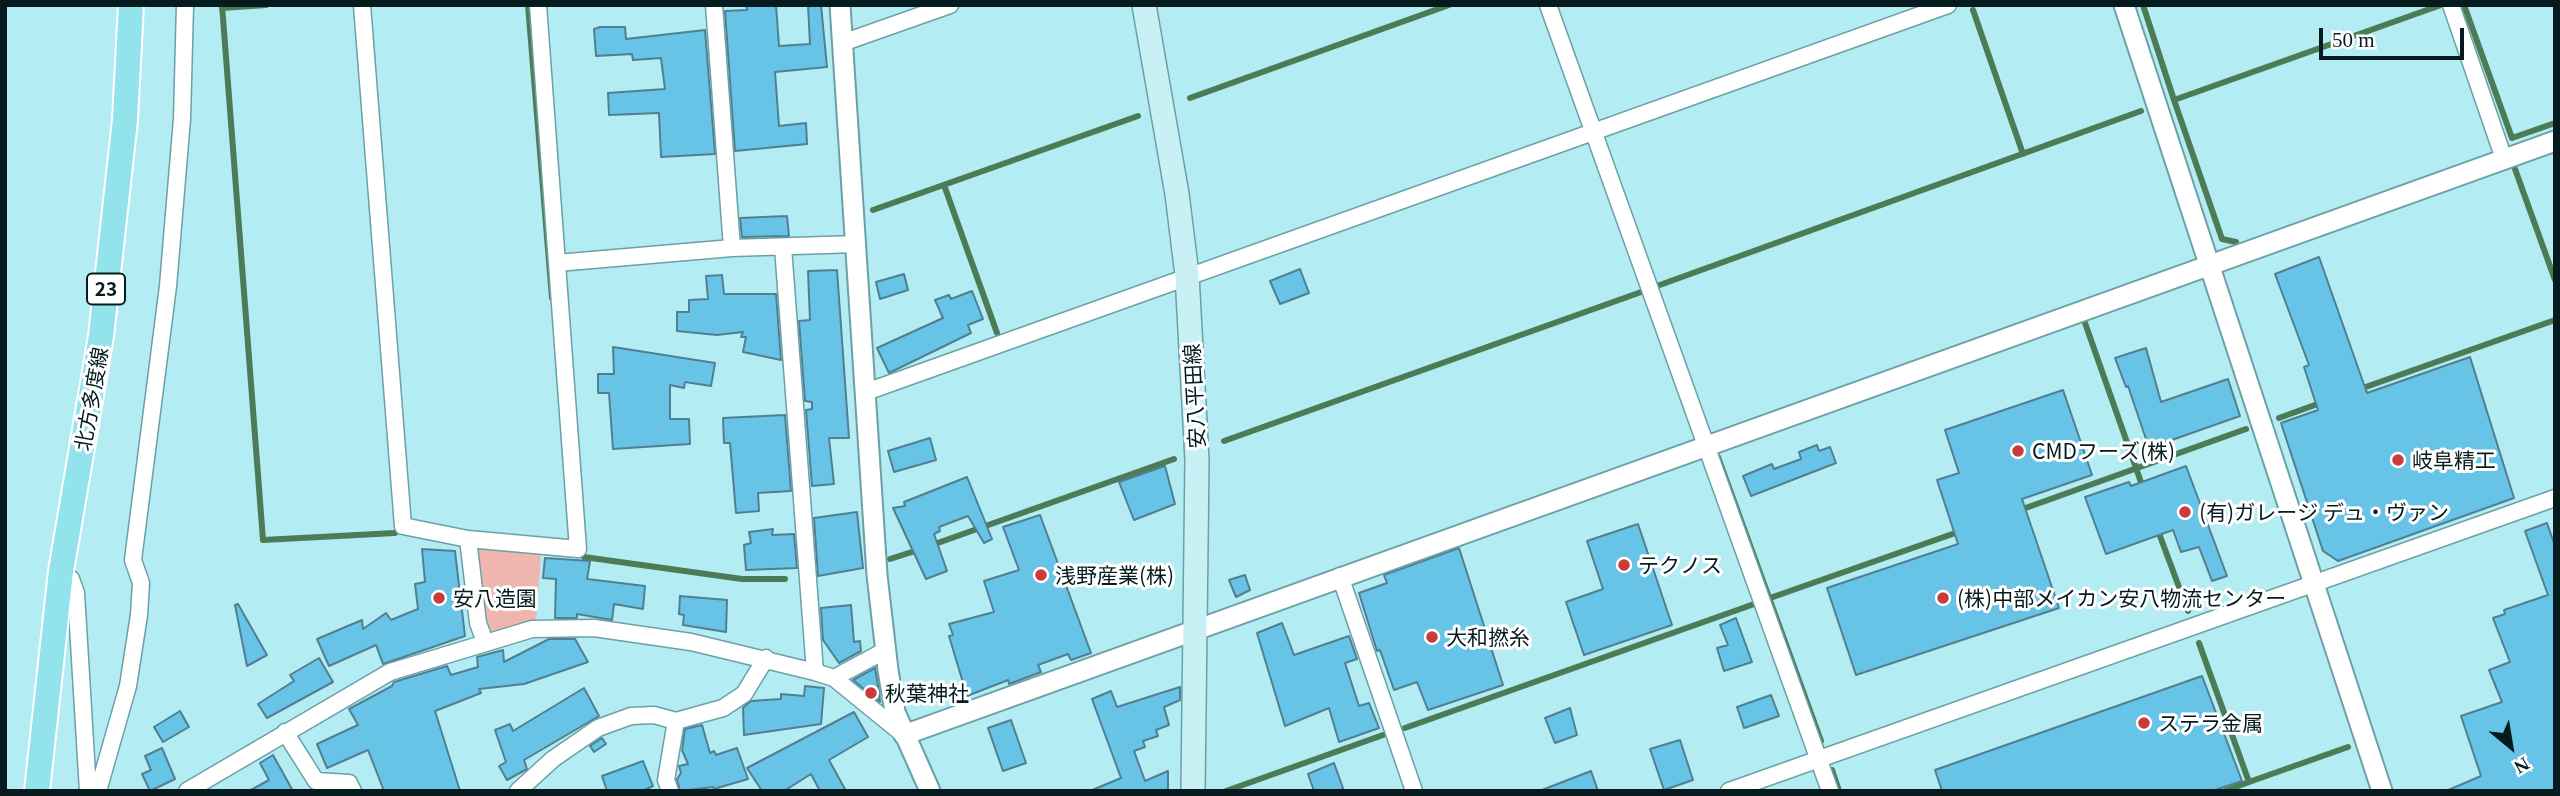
<!DOCTYPE html>
<meta charset="utf-8">
<style>
body{margin:0}
#map{position:relative;width:2560px;height:796px;overflow:hidden;background:#b4ecf3;font-family:Georgia,serif}
canvas{display:block}
.frame{position:absolute;inset:0;border:7px solid #051b1e;pointer-events:none}
.north{position:absolute;left:2476px;top:712px;width:70px;height:70px;-webkit-text-stroke:5px #fff;paint-order:stroke;rotate:150deg;font-size:19px;font-weight:700;line-height:28px;text-align:center;color:#051b1e}
.north::after{content:'';display:block;margin:auto;width:24px;height:32px;background:#051b1e;clip-path:polygon(50% 0,100% 100%,50% 72%,0 100%)}
.scale{position:absolute;left:2319px;top:28px;width:145px;height:32px;box-sizing:border-box;border:4px solid #051b1e;border-top:0;padding-left:9px;font-size:21px;line-height:24px;white-space:nowrap;color:#051b1e;-webkit-text-stroke:5px #fff;paint-order:stroke}
</style>
<div id="map">
<canvas width="2560" height="796"></canvas>
<div class="frame"></div>
<div class="north">N</div>
<div class="scale">50 m</div>
</div>
<script>
const c = document.querySelector('canvas').getContext('2d');
c.lineJoin = 'round';
function fillPath(path, color) { c.fillStyle = color; c.fill(path, 'evenodd'); }
const toPath = rows => new Path2D(rows.map(r => 'M' + r).join(''));
function stroke(path, color, width, dash) { c.strokeStyle = color; c.lineWidth = width; c.lineCap = dash ? 'butt' : 'round'; c.setLineDash(dash || []); c.stroke(path); }
function label(font, color, halo, rows, align = 'center') {
  c.font = font + ' Georgia,"Noto Sans JP",serif'; c.lineWidth = 6; c.setLineDash([]); c.textBaseline = 'middle'; c.strokeStyle = halo; c.fillStyle = color; for (const [text, x, y, turn = 0] of rows) {
    c.save(); c.translate(x, y); c.rotate((+turn || 0) * Math.PI / 180); c.textAlign = isNaN(turn) ? turn : align; if (halo) c.strokeText(text, 0, 0); c.fillText(text, 0, 0); c.restore();
  }
}
const green = toPath([
 [483,548,541,554,536,622,494,633,485,624,476,551]
]);
const stream = toPath([
 [222,5,263,540,395,533],
 [528,5,552,298],
 [2143,5,2174,100],
 [2464,5,2512,138,2555,123],
 [222,8,266,5],
 [1973,10,2023,154],
 [1190,98,1449,5],
 [2515,169,2555,280],
 [944,185,997,333],
 [873,210,1138,116],
 [2236,242,2222,239,2174,100,2441,5],
 [1657,286,2141,111],
 [2084,320,2143,488],
 [2360,389,2555,320],
 [2279,418,2323,402],
 [1224,441,1644,291],
 [1718,457,1821,741],
 [2020,510,2246,429],
 [2157,528,2188,611],
 [932,545,1174,459],
 [584,557,742,579,785,579],
 [890,559,918,550],
 [1770,598,1961,531],
 [2199,643,2249,782,2225,791],
 [1405,728,1757,603],
 [1832,770,1839,791],
 [2249,782,2348,747],
 [1226,791,1383,735]
]);
const building = toPath([
 [746,5,776,5,779,46,810,44,808,5,821,5,827,67,775,72,779,126,806,123,807,144,735,151,725,11,747,10,746,5],
 [600,27,625,27,626,39,705,30,715,154,661,157,659,113,609,115,608,93,665,89,661,58,633,60,632,54,596,56,594,29,600,27],
 [787,216,789,236,742,237,740,218,787,216],
 [2319,257,2367,393,2470,357,2514,498,2338,561,2323,551,2281,423,2318,410,2304,367,2309,365,2275,274,2319,257],
 [1300,269,1309,293,1280,304,1270,281,1300,269],
 [837,270,849,438,829,438,834,484,812,486,806,410,812,409,812,402,805,401,799,321,810,320,808,271,837,270],
 [904,274,908,290,880,299,876,282,904,274],
 [722,275,724,294,776,294,781,360,743,352,746,337,741,337,743,332,717,335,677,331,677,312,689,312,689,300,708,299,706,276,722,275],
 [972,291,983,319,968,325,971,333,889,373,877,348,943,318,935,300,949,295,951,299,972,291],
 [613,347,715,363,711,386,685,382,684,388,670,385,670,419,689,419,690,444,613,449,609,393,598,393,598,374,614,374,613,347],
 [2146,348,2161,402,2228,379,2240,416,2149,448,2128,386,2126,387,2115,358,2146,348],
 [2063,390,2092,475,2022,499,2059,608,1856,675,1827,588,1958,544,1937,480,1959,473,1945,430,2063,390],
 [785,415,791,491,758,493,759,511,736,513,730,443,724,443,723,418,785,415],
 [930,438,936,460,894,472,888,451,930,438],
 [1817,445,1819,451,1830,447,1836,463,1751,496,1743,476,1772,464,1774,469,1801,459,1799,452,1817,445],
 [1165,466,1175,504,1134,520,1119,482,1165,466],
 [2186,466,2227,576,2212,581,2199,547,2181,552,2173,530,2106,554,2085,497,2129,482,2131,486,2186,466],
 [967,477,992,539,984,543,968,516,939,527,940,531,934,534,947,571,926,579,893,508,905,506,904,502,967,477],
 [857,512,863,568,818,576,814,518,857,512],
 [1040,515,1091,653,1071,660,1068,654,1038,665,1041,672,1009,684,1008,680,967,696,949,636,953,635,949,624,994,612,984,581,1019,570,1003,527,1040,515],
 [2547,523,2555,546,2555,791,2446,791,2481,776,2461,716,2502,702,2489,670,2510,662,2493,618,2505,614,2504,610,2548,595,2525,531,2547,523],
 [1638,524,1672,625,1584,655,1566,602,1603,589,1587,541,1638,524],
 [773,529,772,535,794,534,797,568,746,570,744,545,751,543,749,532,773,529],
 [1459,548,1503,685,1428,710,1417,682,1394,690,1380,650,1377,651,1359,593,1387,583,1384,575,1459,548],
 [422,549,455,551,465,636,383,664,376,645,329,666,317,639,362,620,363,629,386,613,391,620,418,609,415,584,425,582,422,549],
 [545,558,590,561,587,579,645,586,643,609,614,604,612,620,577,614,577,618,555,618,556,579,543,578,545,558],
 [1245,575,1250,590,1236,597,1229,580,1245,575],
 [680,596,727,600,726,632,683,625,684,615,679,614,680,596],
 [238,604,267,655,247,666,235,605,238,604],
 [851,605,854,642,860,641,861,651,839,663,823,640,821,608,851,605],
 [1736,618,1752,662,1724,671,1717,648,1728,645,1720,625,1736,618],
 [1282,623,1294,655,1349,636,1357,659,1345,663,1359,706,1369,703,1379,728,1339,742,1329,708,1285,726,1257,633,1282,623],
 [549,639,575,639,588,662,524,684,479,689,481,693,435,711,460,791,384,791,368,750,327,768,317,744,358,725,349,709,392,686,394,682,447,666,451,675,478,667,477,657,503,650,504,662,549,639],
 [319,658,333,682,267,718,258,704,294,681,290,675,319,658],
 [875,668,879,691,880,702,853,680,875,668],
 [2202,676,2242,781,2212,791,1942,791,1935,770,2202,676],
 [805,686,824,688,821,724,744,735,743,708,745,706,751,701,781,699,781,694,804,696,805,686],
 [1180,687,1180,700,1164,707,1169,725,1156,730,1158,736,1143,741,1145,747,1134,751,1145,781,1168,771,1168,791,1090,791,1121,778,1092,699,1111,691,1117,707,1180,687],
 [584,688,599,716,524,760,527,769,507,780,499,766,506,762,495,730,510,724,513,731,584,688],
 [1771,695,1779,716,1744,728,1737,707,1771,695],
 [1570,708,1577,735,1555,743,1545,718,1570,708],
 [180,711,189,727,163,742,154,727,180,711],
 [854,712,868,737,829,760,846,791,820,791,811,774,784,791,762,791,747,768,854,712],
 [1011,720,1026,763,1003,771,988,728,1011,720],
 [702,725,710,753,714,751,716,755,737,748,748,779,714,789,713,787,680,791,677,779,681,773,679,766,688,764,682,750,685,729,702,725],
 [602,738,606,744,594,752,590,746,602,738],
 [1680,740,1693,780,1664,790,1650,749,1680,740],
 [162,748,175,779,150,791,142,774,151,770,145,756,162,748],
 [273,755,293,791,249,791,269,780,260,763,273,755],
 [643,761,653,786,642,791,607,791,602,776,643,761],
 [1334,763,1344,791,1314,791,1308,774,1334,763],
 [1591,771,1598,791,1543,791,1542,790,1591,771]
]);
const minor = toPath([
 [362,5,403,526,468,539],
 [714,5,732,248],
 [1548,5,1830,791],
 [2451,5,2504,159],
 [842,43,950,5],
 [783,247,815,672],
 [557,263,732,248,856,244],
 [866,392,1948,5],
 [61,571,71,579,76,593,88,791],
 [1340,576,1414,791],
 [485,642,478,623,468,539,578,549,538,5],
 [834,678,886,650],
 [285,732,316,781,349,783,353,791],
 [98,791,128,686,139,615,141,583,133,560,168,286,182,119,185,5],
 [187,791,390,672,532,629,594,628,691,642,815,672,834,678,904,735],
 [518,791,553,759,598,728,631,716,654,715,676,721,723,708,744,694,766,658],
 [670,791,666,780,676,721],
 [1729,791,2555,498]
]);
const tertiary = toPath([
 [840,5,877,575,888,670,895,712,930,791],
 [2124,5,2382,791],
 [904,735,2555,141]
]);
const secondary = toPath([
 [1144,5,1177,194,1187,275,1197,460,1193,791]
]);
const primary = toPath([
 [37,791,61,571,101,336,125,120,131,5]
]);
const markers = [
 [2018,451,7,"#ca3b3b"],
 [2398,460,7,"#ca3b3b"],
 [2185,512,7,"#ca3b3b"],
 [1624,565,7,"#ca3b3b"],
 [1041,575,7,"#ca3b3b"],
 [439,598,7,"#ca3b3b"],
 [1943,598,7,"#ca3b3b"],
 [1432,637,7,"#ca3b3b"],
 [871,693,7,"#ca3b3b"],
 [2144,723,7,"#ca3b3b"]
];
const shields = [
 [106,289,38]
];
const shieldNames = [
 ["23",106,289]
];
const streetNames = [
 ["安八平田線",1194,396,-93],
 ["北方多度線",91,399,-80]
];
const poiNames = [
 ["CMDフーズ(株)",2032,451],
 ["岐阜精工",2412,460],
 ["(有)ガレージ デュ・ヴァン",2199,512],
 ["テクノス",1638,565],
 ["浅野産業(株)",1055,575],
 ["安八造園",453,598],
 ["(株)中部メイカン安八物流センター",1957,598],
 ["大和撚糸",1446,637],
 ["秋葉神社",885,693],
 ["ステラ金属",2158,723]
];
fillPath(green, '#efb6b0');
stroke(stream, '#4c7b55', 6);
fillPath(building, '#68c4e6');
stroke(building, '#517f92', 2);
stroke(minor, '#6ba0a7', 19);
stroke(tertiary, '#6ba0a7', 23);
stroke(secondary, '#6ba0a7', 26);
stroke(primary, '#fff', 28);
stroke(minor, '#fff', 16);
stroke(tertiary, '#fff', 19);
stroke(secondary, '#c9f1f5', 23);
stroke(primary, '#92e3eb', 24);
for (const [x, y, r, color] of markers) { const dot = new Path2D(); dot.arc(x, y, r, 0, 2 * Math.PI); c.fillStyle = color; c.fill(dot); stroke(dot, '#fff', 2.5); }
for (const [x, y, w] of shields) { const box = new Path2D(); box.roundRect(x - w / 2, y - 15.5, w, 31, 5); c.fillStyle = '#fff'; c.fill(box); stroke(box, '#051b1e', 2); }
label('bold 19px', '#051b1e', null, shieldNames);
label('21px', '#051b1e', '#fff', streetNames);
label('21px', '#051b1e', '#fff', poiNames, 'left');
</script>
